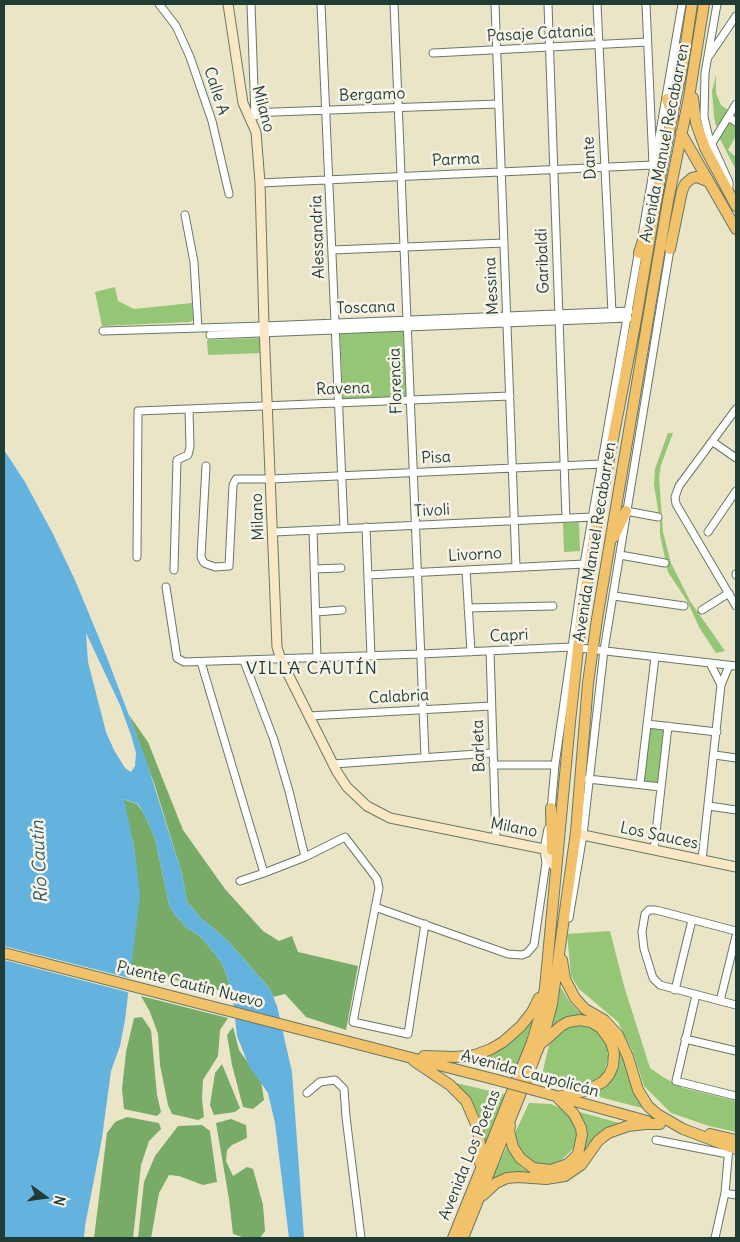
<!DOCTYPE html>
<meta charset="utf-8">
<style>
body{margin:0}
#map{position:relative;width:740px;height:1242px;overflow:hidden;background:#ebe5c8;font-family:Delius,sans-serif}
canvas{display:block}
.frame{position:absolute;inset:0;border:5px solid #1f3d34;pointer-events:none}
.north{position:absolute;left:20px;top:1172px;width:50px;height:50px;-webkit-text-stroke:4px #f7f3e8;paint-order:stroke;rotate:104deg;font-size:14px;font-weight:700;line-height:20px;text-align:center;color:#1f3d34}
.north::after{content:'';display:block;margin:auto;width:18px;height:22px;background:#1f3d34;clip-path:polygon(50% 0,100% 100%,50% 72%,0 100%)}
</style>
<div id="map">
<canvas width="740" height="1242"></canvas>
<div class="frame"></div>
<div class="north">N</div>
</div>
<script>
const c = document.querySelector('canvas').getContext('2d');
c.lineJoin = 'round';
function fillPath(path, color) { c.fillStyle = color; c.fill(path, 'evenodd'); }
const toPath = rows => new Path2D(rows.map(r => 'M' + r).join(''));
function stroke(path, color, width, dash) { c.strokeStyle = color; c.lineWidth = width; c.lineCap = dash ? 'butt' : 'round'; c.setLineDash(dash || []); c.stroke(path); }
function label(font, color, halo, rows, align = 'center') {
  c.font = font + ' Delius,sans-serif'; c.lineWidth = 5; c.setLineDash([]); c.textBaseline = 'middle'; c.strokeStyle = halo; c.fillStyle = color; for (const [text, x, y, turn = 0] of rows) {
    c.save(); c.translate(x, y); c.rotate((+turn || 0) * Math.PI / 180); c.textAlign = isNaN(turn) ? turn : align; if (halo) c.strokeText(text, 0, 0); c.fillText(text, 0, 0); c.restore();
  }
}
const green = toPath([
 [716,75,716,93,721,105,729,111,720,126,716,126,714,117,712,91],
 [729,121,736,125,736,136,728,150,736,157,736,170,719,137],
 [115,287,118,301,134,309,192,303,193,320,190,322,102,326,95,292],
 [403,331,406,396,343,399,340,334],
 [260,338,263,353,208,355,207,340],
 [668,433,673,433,661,465,659,477,663,532,671,563,690,601,725,651,716,653,699,627,687,601,668,572,660,535,660,521,654,485,655,469],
 [579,522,580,551,564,552,563,523],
 [650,727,665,728,659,784,643,782],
 [610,931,624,986,650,1068,663,1077,683,1088,736,1101,736,1132,709,1126,671,1113,644,1086,633,1052,618,1022,579,989,571,976,567,934],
 [560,986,569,1001,578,1011,599,1021,618,1042,642,1108,592,1095,608,1082,617,1050,589,1020,551,1031],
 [534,1016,516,1072,470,1060],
 [572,1026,586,1026,596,1030,600,1033,607,1045,608,1059,603,1075,591,1084,578,1085,541,1079,549,1045,553,1039,558,1033],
 [452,1082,507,1095,485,1152,478,1116,475,1109],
 [529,1103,551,1104,562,1109,568,1112,578,1126,576,1143,572,1150,559,1162,549,1166,534,1164,522,1155,513,1137],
 [576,1111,623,1124,599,1137,574,1167,559,1176,546,1178,514,1175,501,1178,490,1183,508,1144,515,1159,522,1168,536,1174,547,1176,556,1175,567,1170,575,1163,582,1153,585,1141,582,1121]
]);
const forest = toPath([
 [129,715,148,742,183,830,225,889,263,931,279,941,292,936,298,952,358,966,346,1030,306,1017,285,994,273,997,270,989,243,958,228,941,201,918,187,902,182,874,155,786],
 [123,799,137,804,143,812,155,838,169,905,175,915,186,927,201,937,222,963,232,992,191,986,155,972,131,966,136,918,135,852],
 [141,996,228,1018,220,1030,218,1056,203,1080,202,1099,204,1117,198,1120,172,1114,168,1105,160,1065,158,1034,150,1012],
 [142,1017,151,1030,157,1095,161,1112,157,1116,124,1109,122,1089,126,1052,134,1018],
 [233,1027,239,1050,261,1081,264,1100,253,1109,243,1107,232,1065,227,1035],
 [222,1064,240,1108,235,1112,214,1115,210,1105,215,1073],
 [127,1117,159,1123,161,1129,149,1141,141,1165,133,1238,94,1238,107,1133,115,1122],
 [231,1119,246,1125,247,1138,232,1145,227,1150,226,1161,233,1176,247,1167,253,1169,263,1205,265,1231,260,1238,245,1238,233,1234,229,1199,216,1123],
 [202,1125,210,1131,217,1182,203,1185,179,1176,169,1175,159,1193,151,1238,138,1238,144,1182,155,1156,178,1126]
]);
const water = toPath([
 [4,450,25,482,53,534,75,580,106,655,146,760,182,874,187,902,201,918,228,941,270,989,277,1006,292,1072,304,1238,289,1238,275,1123,268,1093,249,1066,237,1036,232,992,222,963,201,937,186,927,175,915,169,905,155,838,143,812,138,804,124,799,135,852,140,895,125,1020,120,1046,111,1071,102,1138,85,1226,84,1238,4,1238],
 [86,633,120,705,131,735,136,753,135,766,131,772,125,768,114,750,106,732,88,662]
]);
const pier = toPath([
 [4,946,133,979,131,993,4,960]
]);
const street = toPath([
 [159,4,176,26,190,57,212,121,229,194],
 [251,4,255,116],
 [321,4,344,528],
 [394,4,425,757],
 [495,4,516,567],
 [548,4,566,518],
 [597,4,612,312],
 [717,4,705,73,704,117,709,138,729,182,729,187],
 [433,53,647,42],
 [709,56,736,16],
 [247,113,498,104],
 [728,117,736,122],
 [711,145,736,104],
 [260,183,653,165,646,4],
 [185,215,194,262,198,328],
 [642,236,682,4],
 [332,250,504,243],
 [103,331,264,326,629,311],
 [210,335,628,318],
 [736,409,679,486,675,497,676,504,736,606],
 [713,442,736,458],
 [206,466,201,557,204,563,215,567,229,566,233,485,236,479,271,479,602,464],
 [626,511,658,517],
 [366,527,371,656],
 [313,530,317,658],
 [274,532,592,517],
 [708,532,736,491],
 [620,555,665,563],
 [137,557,138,411,510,396],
 [314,569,341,568],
 [174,570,177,460,188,455,190,447,189,409],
 [466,570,471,652],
 [736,574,736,575],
 [368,575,584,564],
 [166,587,177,658,184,662,421,654,571,647,736,666],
 [614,596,684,606],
 [468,608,553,606],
 [702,610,729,593],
 [316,612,342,610],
 [490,651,496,840],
 [244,661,274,740,289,791,305,857],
 [201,662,264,873],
 [710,663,721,685],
 [309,716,491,706],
 [647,724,717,732],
 [715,755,736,758],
 [333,764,492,753],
 [493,765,555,765],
 [588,779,661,787],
 [640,784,655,657],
 [709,806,736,810],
 [551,811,555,765,584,564,639,249],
 [654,850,668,726],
 [702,860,721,685,729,666],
 [240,881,264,873,305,857,345,837,377,879,379,888,353,1022,408,1034,425,924],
 [375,907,508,954,522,955,527,953,534,945,546,863,544,849,548,829],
 [569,918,583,835,604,650,670,249],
 [736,931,656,910,649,910,645,914,642,932,644,949,653,978,660,985,736,1005],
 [675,990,692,920],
 [696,995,676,1081,736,1096],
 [720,1001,736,936],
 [685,1039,736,1051],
 [307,1093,320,1082,335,1080,344,1089,346,1117,361,1238],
 [656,1140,728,1154],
 [725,1193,736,1195],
 [715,1238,725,1193,729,1147]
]);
const secondary = toPath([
 [228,4,243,103,256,132,260,183,264,326,277,647,281,660,337,772,347,787,367,806,390,818,544,849,553,865],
 [576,832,583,835,736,867]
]);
const primary = toPath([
 [693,98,696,123,705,148,736,206],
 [667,99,673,117],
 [681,133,736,229],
 [670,249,682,191,685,184,692,178,697,177,709,182],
 [639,253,646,231],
 [614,537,626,511],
 [551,808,552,850],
 [4,953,501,1081],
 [562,960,565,979,575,998,585,1009,604,1020,618,1035,628,1057,638,1090,648,1106,657,1114,683,1129,736,1149],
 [543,1042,561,1026,568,1022,580,1020,591,1022,601,1028,611,1042,614,1053,613,1066,609,1075,603,1082,585,1091,561,1096],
 [424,1056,455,1057,475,1055,491,1049,503,1042,521,1026,532,1012,539,998],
 [414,1061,450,1085,466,1101,478,1129,481,1152,480,1163],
 [534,1090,647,1121],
 [510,1126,509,1131,513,1147,520,1158,533,1168,551,1170,568,1164,578,1154,582,1135,581,1128,574,1114,558,1098],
 [710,1134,736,1140],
 [483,1195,496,1183,507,1178,518,1177,546,1179,565,1176,581,1165,598,1141,608,1133,628,1126,645,1124,660,1124],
 [453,1238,532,1042,540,1015,545,988,570,722,582,612,596,526,635,325,661,173,684,57,692,4],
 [463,1238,524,1085,545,1031,552,1004,576,832,588,683,597,619,668,201,689,97,704,4]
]);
const primaryBridge = toPath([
 [501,1081,534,1090]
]);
const streetNames = [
 ["Pasaje Catania",540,34,-3],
 ["Calle A",216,91,72],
 ["Bergamo",372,95,-2],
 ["Milano",263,109,75],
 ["Avenida Manuel Recabarren",665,143,-79],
 ["Dante",590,158,-93],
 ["Parma",456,160,-3],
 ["Alessandría",318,237,-92],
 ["Garibaldi",543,261,-92],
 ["Messina",492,286,-93],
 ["Toscana",366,308,-2],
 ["Florencia",396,381,-92],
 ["Ravena",343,389,-2],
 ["Pisa",436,458,-3],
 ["Tivoli",432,511,-3],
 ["Milano",258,517,-92],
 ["Avenida Manuel Recabarren",595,542,-81],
 ["Livorno",475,555,-3],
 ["Capri",509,636,-3],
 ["Calabria",399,697,-3],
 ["Barleta",479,746,-92],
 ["Milano",514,828,11],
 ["Los Sauces",659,836,12],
 ["Puente Cautín Nuevo",190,985,14],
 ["Avenida Caupolicán",530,1074,15],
 ["Avenida Los Poetas",470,1155,-68]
];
const neighbourhoodNames = [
 ["VILLA CAUTÍN",312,669]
];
const waterNames = [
 ["Río Cautín",40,862,-93]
];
fillPath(green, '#94c676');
fillPath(forest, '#77ab67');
fillPath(water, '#64b2de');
fillPath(pier, '#ebe5c8');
stroke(street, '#667868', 9);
stroke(secondary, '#667868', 11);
stroke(primary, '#667868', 12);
stroke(street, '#fff', 7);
stroke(secondary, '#fae7c3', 9);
stroke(primary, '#f2c26a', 10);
stroke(primaryBridge, '#667868', 12, []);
stroke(primaryBridge, '#f2c26a', 10);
label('16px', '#1f3d34', '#f7f3e8', streetNames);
c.letterSpacing = '1px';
label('18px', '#1f3d34', '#f7f3e8', neighbourhoodNames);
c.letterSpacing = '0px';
label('italic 18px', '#305a5e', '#f7f3e8', waterNames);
</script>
